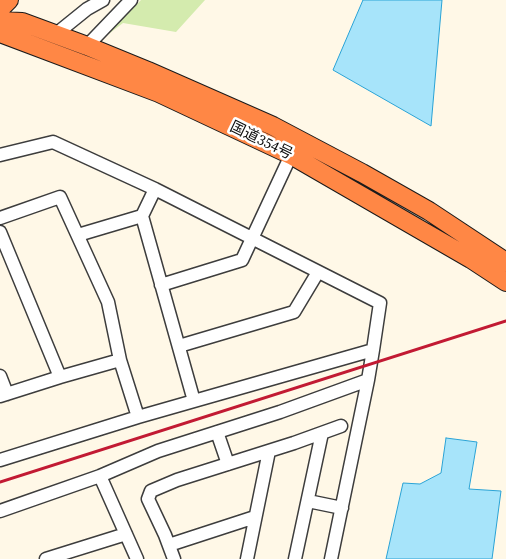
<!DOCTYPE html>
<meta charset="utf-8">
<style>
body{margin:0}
canvas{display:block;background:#fff8e7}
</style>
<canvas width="506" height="559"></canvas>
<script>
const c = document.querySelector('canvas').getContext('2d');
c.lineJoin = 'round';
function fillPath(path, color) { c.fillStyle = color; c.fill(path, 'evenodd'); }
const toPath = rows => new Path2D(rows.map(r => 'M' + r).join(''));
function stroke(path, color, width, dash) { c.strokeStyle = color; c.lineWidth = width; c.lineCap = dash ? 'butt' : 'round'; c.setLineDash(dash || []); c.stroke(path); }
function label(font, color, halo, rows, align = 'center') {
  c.font = font + ' "Source Serif 4","Noto Sans JP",serif'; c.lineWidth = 5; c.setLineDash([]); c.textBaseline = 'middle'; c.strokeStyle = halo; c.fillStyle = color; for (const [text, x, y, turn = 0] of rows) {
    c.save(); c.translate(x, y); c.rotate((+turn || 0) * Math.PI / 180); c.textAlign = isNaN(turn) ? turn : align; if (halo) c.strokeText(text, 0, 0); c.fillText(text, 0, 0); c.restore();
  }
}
const green = toPath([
 [141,0,205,0,176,32,123,23,106,36]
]);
const water = toPath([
 [363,0,442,0,431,126,333,70,363,0],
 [446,438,477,442,469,489,501,491,492,559,386,559,403,483,420,484,441,473,446,438]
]);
const minor = toPath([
 [56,34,87,9,103,0],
 [87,46,131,0],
 [0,155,53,142,155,189,380,303,373,350,194,401],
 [142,216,155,189],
 [0,218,60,197,108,302,120,360,138,417,0,460],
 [0,232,60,377,120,360],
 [78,235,142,216,194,401,138,417],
 [161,285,242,260,291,155],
 [179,346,294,312,318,272],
 [0,376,7,394],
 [368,380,373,350],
 [0,396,60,377],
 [217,432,228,464],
 [100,476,137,559],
 [308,501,342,508],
 [0,511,100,476,158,451,280,412,368,380,331,559],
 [169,545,255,517],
 [46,559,126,534],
 [174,559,165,535,148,499,151,491,177,480,294,443,341,426],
 [247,559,269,451],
 [295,559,322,433]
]);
const highway = toPath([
 [0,9,9,0],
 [0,21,22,22,87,46,148,71,273,126,362,173,429,211,506,262],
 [0,33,159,93,291,155,471,259,506,282]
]);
const rail = toPath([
 [0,482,506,321]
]);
const streetNames = [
 ["国道354号",261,141,26]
];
fillPath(green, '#d4ebae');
fillPath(water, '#a7e4fa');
stroke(water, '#2aa3d6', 1);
stroke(minor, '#3d3d3d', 15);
stroke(highway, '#1b1b1b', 20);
stroke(minor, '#fff', 12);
stroke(highway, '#ff8745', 18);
stroke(rail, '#c21a33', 3);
label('15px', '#0a0a0a', '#fff', streetNames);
</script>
